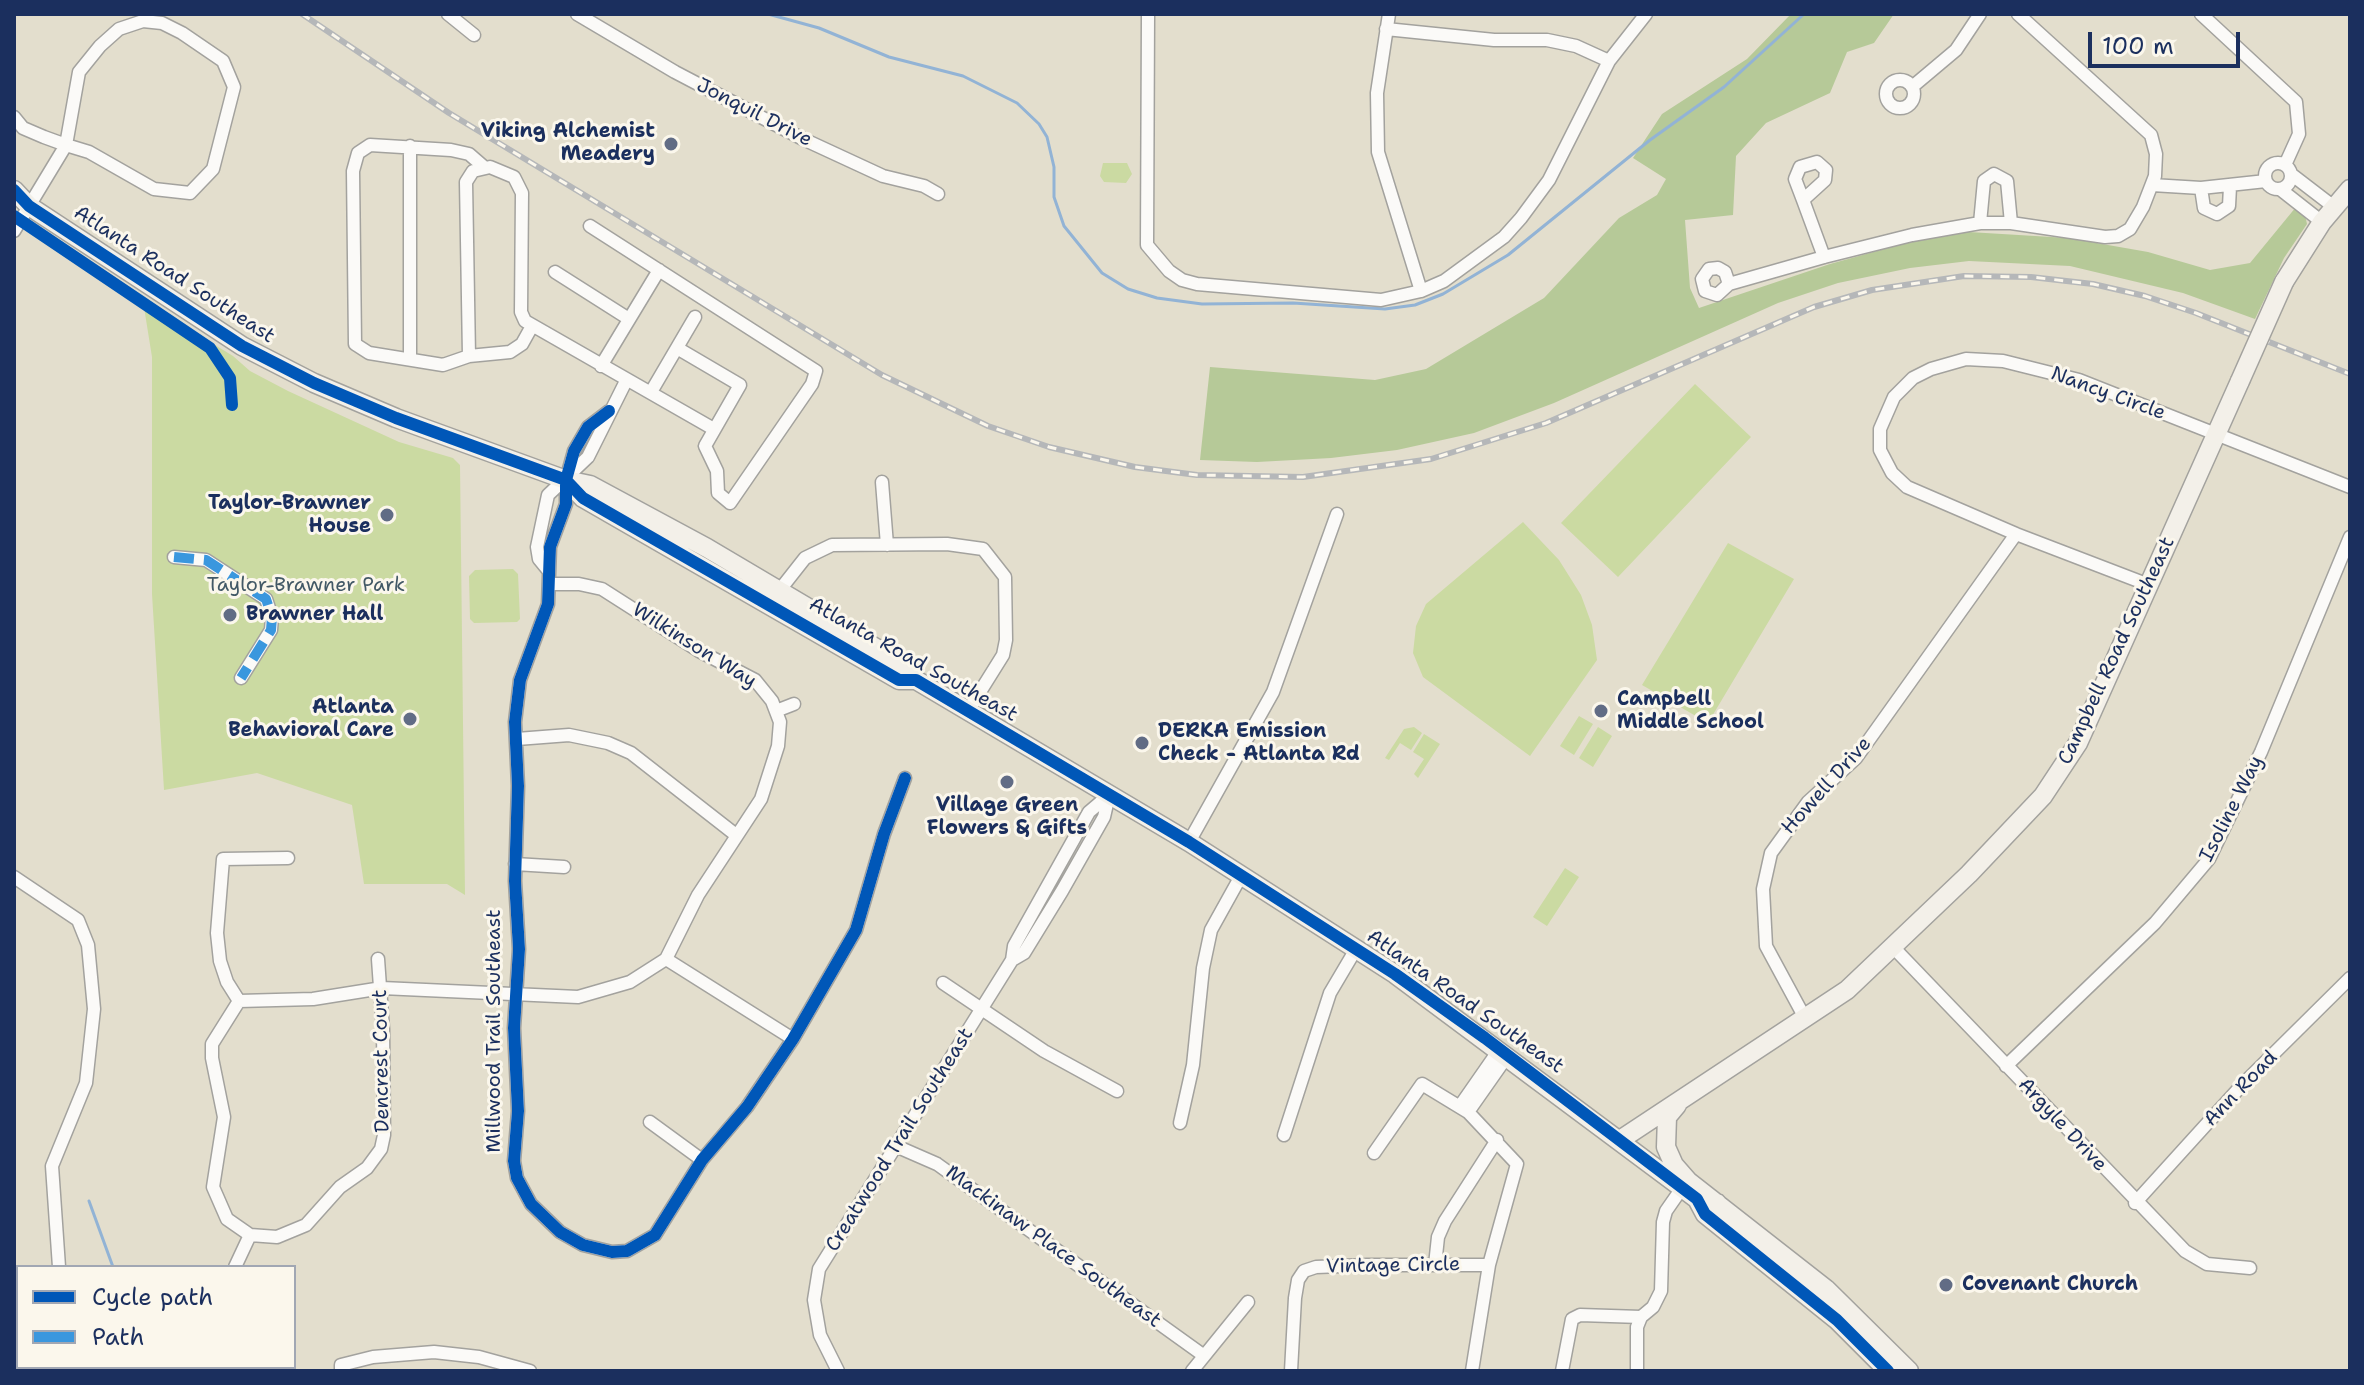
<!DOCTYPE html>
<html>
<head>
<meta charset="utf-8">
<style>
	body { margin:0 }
	#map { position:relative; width:2364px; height:1385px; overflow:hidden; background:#e3decd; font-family:"Shantell Sans",sans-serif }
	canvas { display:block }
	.frame { position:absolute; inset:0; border:16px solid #1b2f5e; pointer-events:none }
	.legend { position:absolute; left:16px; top:1265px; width:280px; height:104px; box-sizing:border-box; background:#fbf7ec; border:2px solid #a1a7b3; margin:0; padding:10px 14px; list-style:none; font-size:24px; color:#1b2f5e }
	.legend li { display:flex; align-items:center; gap:16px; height:40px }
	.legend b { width:40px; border:2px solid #a1a7b3 }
	.scale { position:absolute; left:2088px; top:32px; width:152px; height:36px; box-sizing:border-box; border:4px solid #1b2f5e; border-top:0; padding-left:10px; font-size:24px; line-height:28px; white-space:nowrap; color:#1b2f5e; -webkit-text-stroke:6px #fbf7ec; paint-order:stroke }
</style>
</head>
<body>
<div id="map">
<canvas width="2364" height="1385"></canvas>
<div class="frame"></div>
<ul class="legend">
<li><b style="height:10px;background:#0057b8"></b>Cycle path</li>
<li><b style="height:10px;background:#3a97de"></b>Path</li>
</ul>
<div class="scale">100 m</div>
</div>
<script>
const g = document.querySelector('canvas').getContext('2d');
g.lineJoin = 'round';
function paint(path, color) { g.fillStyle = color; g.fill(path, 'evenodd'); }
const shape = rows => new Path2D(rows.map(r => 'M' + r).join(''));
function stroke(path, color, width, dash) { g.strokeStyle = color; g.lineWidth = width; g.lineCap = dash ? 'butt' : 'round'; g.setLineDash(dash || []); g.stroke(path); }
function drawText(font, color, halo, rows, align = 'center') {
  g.font = font + ' "Shantell Sans",sans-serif'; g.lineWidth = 6; g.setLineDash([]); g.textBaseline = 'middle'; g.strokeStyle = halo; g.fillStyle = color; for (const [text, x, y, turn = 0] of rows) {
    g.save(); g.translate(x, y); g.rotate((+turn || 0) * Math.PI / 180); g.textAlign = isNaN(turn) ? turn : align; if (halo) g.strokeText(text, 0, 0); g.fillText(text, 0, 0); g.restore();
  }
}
const green = shape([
	[1103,163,1127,163,1132,174,1126,183,1104,182,1100,176],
	[143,301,233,356,250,371,288,391,399,442,453,458,460,465,465,895,447,884,364,884,352,805,257,773,164,790,152,594,152,357],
	[1695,384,1751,437,1618,577,1561,523],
	[1523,522,1559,560,1581,595,1592,625,1597,660,1530,756,1423,677,1413,653,1416,626,1426,604],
	[1728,543,1794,579,1708,723,1642,685],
	[513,569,518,574,520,619,517,622,474,623,470,619,469,576,475,570],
	[1579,716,1593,724,1574,755,1560,746],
	[1414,727,1422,733,1411,750,1400,743,1389,760,1385,758,1404,729],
	[1598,727,1612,736,1593,767,1579,758],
	[1424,734,1440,744,1418,778,1414,774,1424,759,1413,752],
	[1565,868,1579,877,1547,926,1533,917]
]);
const forest = shape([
	[1791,14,1894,14,1874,43,1847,52,1830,93,1766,123,1736,156,1733,215,1685,220,1690,288,1699,308,1830,264,1906,243,1969,232,2068,238,2148,252,2210,270,2250,263,2296,207,2305,215,2307,224,2284,258,2255,319,2183,293,2070,266,1969,261,1910,268,1838,283,1778,303,1554,403,1474,433,1397,450,1331,458,1257,462,1200,460,1210,367,1375,380,1426,369,1544,298,1619,218,1657,195,1666,179,1633,158,1662,114,1747,59]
]);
const stream = shape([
	[768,14,819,28,889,57,963,76,1017,103,1039,124,1047,137,1054,167,1054,197,1064,226,1102,273,1128,289,1157,298,1202,304,1293,303,1385,309,1415,305,1443,294,1508,255,1650,140,1724,87,1804,14],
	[89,1201,113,1267],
	[110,1367,111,1371]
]);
const street = shape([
	[448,14,474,35],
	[577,14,675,72,803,139,883,176,924,186,938,194],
	[1148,14,1147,245,1169,271,1182,280,1197,284,1381,300,1421,291,1444,281,1504,237,1521,218,1549,180,1609,61,1646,14],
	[1389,14,1377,93,1378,152,1421,291],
	[2201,14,2296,102,2299,134,2285,165],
	[1386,29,1494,40,1547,40,1576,46,1609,61],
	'1886 94a14 14 0 1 1 28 0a14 14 0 1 1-28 0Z',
	[1912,87,1956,50,1980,14],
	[14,117,23,128,44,137,66,145,89,152,154,189,190,193,213,169,234,87,223,61,182,33,162,23,143,21,119,29,100,46,79,72,66,145,14,231],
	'2265 176a13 13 0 1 1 26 0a13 13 0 1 1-26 0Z',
	[484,167,469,154,451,150,370,145,358,153,353,171,355,344,369,353,443,365,469,356,510,352,522,344,532,326],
	[2291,174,2334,207],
	[2152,185,2201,188,2266,181],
	[2201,188,2204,208,2217,214,2229,206,2230,187],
	[2280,189,2322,222],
	[1803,200,1825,180,1826,170,1817,162,1800,167,1795,179,1803,200,1824,257],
	[1980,223,1984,181,1994,174,2007,181,2011,223],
	[590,226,816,371,812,384,730,503,718,493,717,471,705,446,740,385,677,348],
	[555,272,629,319],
	[1729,284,1725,272,1718,268,1709,269,1702,279,1705,291,1717,295,1729,284,1824,257,1912,235,1980,223,2011,223,2105,237,2118,236,2130,229,2143,207,2155,176,2156,154,2151,135,2018,14],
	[469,356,466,182,473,171,490,167,514,177,522,193,521,312,525,321,712,428],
	[410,358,410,146],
	[601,366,659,270],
	[651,392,695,317],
	[609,411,588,427,574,451,566,480,566,504,550,547,548,604,520,680,515,722,518,786,515,881,519,949,514,1028,518,1111,514,1161,517,1178,531,1204,560,1232,583,1245,612,1252,627,1251,655,1235,702,1160,747,1107,793,1039,856,930,884,834,905,778],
	[882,482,887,545],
	[174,557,206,560,266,599,272,617,271,630,241,678],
	[548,570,539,559,537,547,548,495,588,457,626,381],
	[2149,585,2016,534,1907,487,1892,473,1880,450,1880,429,1894,397,1913,378,1931,369,1966,359,2003,361,2079,380,2350,487],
	[779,591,805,558,832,545,947,544,983,549,1005,577,1006,640,1003,655,968,711],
	[776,711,794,704],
	[517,739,569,735,608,743,631,753,736,835],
	[1189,842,1273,692,1337,514],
	[288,858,223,859,217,933,220,961,227,982,239,1001,212,1044,212,1058,224,1117,213,1187,227,1219,250,1235,277,1237,306,1225,340,1187,367,1168,381,1149,384,1135,383,1029,378,959],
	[515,864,564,867],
	[14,877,78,920,88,945,94,1009,86,1083,52,1166,59,1267],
	[1893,947,2185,1251,2207,1264,2250,1268],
	[666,959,793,1039],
	[1012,960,1024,953,1062,891,1104,817,1109,795],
	[943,983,1044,1051,1117,1091],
	[239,1001,313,999,382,988,578,997,630,982,666,959,698,895,761,799,778,746,780,722,772,701,755,680,699,651,602,589,579,584,550,584],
	[1806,1020,1766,946,1763,889,1771,853,1808,802,1856,758,2016,534],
	[2006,1066,2155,923,2209,859,2261,752,2350,537],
	[1460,1106,1499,1050],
	[1468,1112,1508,1055],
	[650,1122,702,1160],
	[1180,1123,1193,1065,1203,968,1211,930,1241,876],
	[1284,1135,1330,993,1356,949],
	[898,1147,937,1164,1203,1355],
	[1374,1153,1422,1084,1468,1112,1517,1164,1489,1265,1472,1371],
	[2135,1203,2242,1085,2350,978],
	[1435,1265,1438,1237,1445,1221,1497,1140],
	[235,1267,250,1235],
	[1641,1317,1653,1307,1661,1291,1663,1222,1666,1211,1682,1188],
	[86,1367,87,1371],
	[341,1371,341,1365,373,1357,434,1352,479,1357,530,1371],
	[838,1371,820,1335,814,1300,819,1269,1012,960,1014,946,1089,812,1109,795],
	[1192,1371,1248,1302],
	[1291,1371,1295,1298,1298,1280,1304,1271,1316,1267,1367,1265,1489,1265],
	[1562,1371,1572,1319,1580,1315,1641,1317,1637,1327,1637,1371]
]);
const secondary = shape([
	[14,190,29,206,242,346,314,383,396,418,566,480,590,485,707,548,908,667,916,680,1189,842,1395,974,1697,1199,1717,1203],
	[2284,282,2322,222,2350,189],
	[566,480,583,498,899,680,916,680],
	[1677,1105,1667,1117,1666,1147,1674,1165,1688,1181,1826,1289,1909,1371],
	[1620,1140,1847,990,1969,874,2043,796,2078,743,2240,381],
	[1697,1199,1705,1214,1837,1320,1888,1371]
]);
const rail = shape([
	[302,14,449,113,882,375,988,426,1049,447,1135,467,1197,475,1303,477,1431,459,1546,423,1814,307,1872,290,1964,276,2031,277,2093,284,2145,296,2196,313,2350,374]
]);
const secondaryBridge = shape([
	[2240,381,2284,282]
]);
const quiet = shape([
	[174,557,206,560,266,599,272,617,271,630,241,678]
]);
const cycleway = shape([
	[14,190,29,206,242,346,314,383,396,418,566,480,583,498,899,680,916,680,1189,842,1395,974,1485,1038,1697,1199,1705,1214,1837,1320,1888,1371],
	[14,216,210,348,230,378,232,405],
	[609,411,588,427,574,451,566,480,566,504,550,547,548,604,520,680,515,722,518,786,515,881,519,949,514,1028,518,1111,514,1161,517,1178,531,1204,560,1232,583,1245,612,1252,627,1251,655,1235,702,1160,747,1107,793,1039,856,930,884,834,905,778]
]);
const markers = [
	[671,144,8,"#616c85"],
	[387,515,8,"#616c85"],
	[230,615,8,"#616c85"],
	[1601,711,8,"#616c85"],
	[410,719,8,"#616c85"],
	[1142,743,8,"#616c85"],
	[1007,782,8,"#616c85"],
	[1946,1285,8,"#616c85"]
];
const streetNames = [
	["Jonquil Drive",754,113,27],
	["Atlanta Road Southeast",174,275,33],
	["Nancy Circle",2108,394,20],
	["Wilkinson Way",694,646,32],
	["Campbell Road Southeast",2117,651,-65],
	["Atlanta Road Southeast",913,660,29],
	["Howell Drive",1827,786,-48],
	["Isoline Way",2232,809,-63],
	["Atlanta Road Southeast",1465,1002,35],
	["Millwood Trail Southeast",495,1031,-90],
	["Dencrest Court",382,1061,-91],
	["Ann Road",2241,1089,-46],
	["Argyle Drive",2062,1125,47],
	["Creatwood Trail Southeast",900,1140,-58],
	["Mackinaw Place Southeast",1053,1247,36],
	["Vintage Circle",1393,1266,-1]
];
const poiNames = [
	["Viking Alchemist",655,132,"right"],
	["Meadery",655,155,"right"],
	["Taylor-Brawner",371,504,"right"],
	["House",371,527,"right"],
	["Brawner Hall",246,615],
	["Campbell",1617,700],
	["Middle School",1617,723],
	["Atlanta",394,708,"right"],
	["Behavioral Care",394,731,"right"],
	["DERKA Emission",1158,732],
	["Check - Atlanta Rd",1158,755],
	["Village Green",1007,806,"center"],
	["Flowers & Gifts",1007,829,"center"],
	["Covenant Church",1962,1285]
];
const parkNames = [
	["Taylor-Brawner Park",306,586]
];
paint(green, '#cbdaa2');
paint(forest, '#b6c998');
stroke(stream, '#92b3d5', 3);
stroke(street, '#a3a29e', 15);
stroke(secondary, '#a3a29e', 21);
stroke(street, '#fbfaf8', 12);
stroke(secondary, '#f3f0e9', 18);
stroke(rail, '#b5b7b9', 6);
stroke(rail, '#fbf7ec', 3, [9]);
stroke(secondaryBridge, '#a3a29e', 21, []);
stroke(secondaryBridge, '#f3f0e9', 18);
stroke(quiet, '#3a97de', 10, [20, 10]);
stroke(cycleway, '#0057b8', 12);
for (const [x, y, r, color] of markers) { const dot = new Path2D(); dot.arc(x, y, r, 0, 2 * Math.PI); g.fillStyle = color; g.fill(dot); stroke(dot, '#fbf7ec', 3); }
drawText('20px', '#1b2f5e', '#fbf7ec', streetNames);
drawText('bold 20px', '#1b2f5e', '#fbf7ec', poiNames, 'left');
drawText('20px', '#425966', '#fbf7ec', parkNames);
</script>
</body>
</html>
